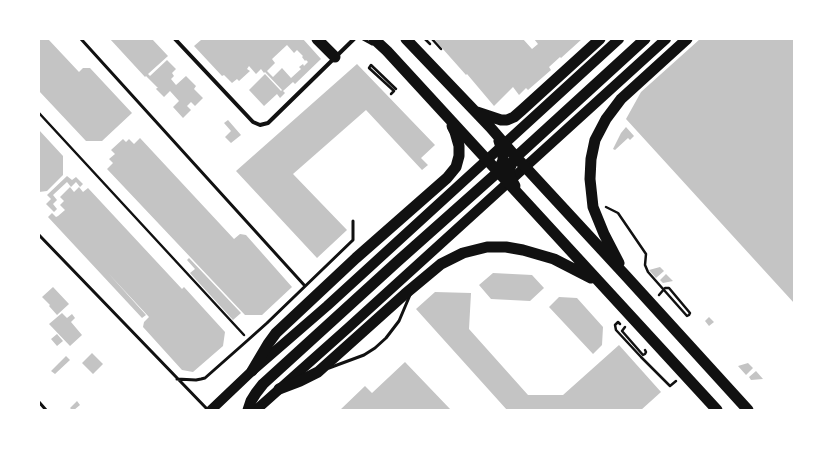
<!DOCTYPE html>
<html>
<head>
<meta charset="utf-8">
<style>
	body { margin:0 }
	#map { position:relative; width:833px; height:449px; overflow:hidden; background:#fff; font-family:"PT Serif",serif }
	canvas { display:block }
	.frame { position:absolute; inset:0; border:40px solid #fff; pointer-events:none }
</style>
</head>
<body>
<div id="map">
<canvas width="833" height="449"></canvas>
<div class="frame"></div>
</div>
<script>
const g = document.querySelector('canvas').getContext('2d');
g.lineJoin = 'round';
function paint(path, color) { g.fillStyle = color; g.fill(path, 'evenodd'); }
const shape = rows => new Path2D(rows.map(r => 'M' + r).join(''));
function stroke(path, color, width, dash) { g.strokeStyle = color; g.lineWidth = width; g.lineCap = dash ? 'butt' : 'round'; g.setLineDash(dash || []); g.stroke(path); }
const building = shape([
	[39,39,48,39,79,72,83,68,90,68,132,113,102,141,86,141,39,91],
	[110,39,152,39,168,56,148,74,150,76,167,60,176,69,172,73,174,76,171,79,176,85,186,76,196,86,194,89,203,98,195,106,191,102,187,106,191,110,183,118,173,107,179,101,170,91,164,97,156,89,158,87,157,87,146,76,145,77],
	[200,39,303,39,321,59,295,84,293,82,283,91,285,93,280,98,277,94,264,106,249,90,265,74,281,91,282,90,265,72,264,73,261,69,256,74,249,66,247,69,250,71,239,81,237,79,232,83,224,75,222,76,194,46,201,40],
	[287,45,294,53,297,50,303,56,302,57,305,61,306,60,308,62,304,66,303,64,299,67,301,69,291,78,282,68,273,77,267,71,275,63,272,59],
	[434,39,523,39,532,49,538,44,534,39,582,39,561,58,560,57,549,67,551,70,528,90,526,88,519,95,513,87,494,106,467,74,466,75],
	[700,39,794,39,794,303,626,119,641,92],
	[357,64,435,145,421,158,428,165,422,170,366,110,293,174,347,230,317,258,236,171],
	[228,120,241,135,231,143,225,137,231,131,224,123],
	[626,127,634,136,630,140,628,138,615,150,613,149,621,133],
	[39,130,63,156,63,175,47,191,39,192],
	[140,138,234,239,240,234,246,235,292,287,262,315,245,315,107,169,113,163,109,159,115,154,111,150,123,139,126,142,129,139,134,144],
	[67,176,72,180,76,177,83,184,80,187,76,182,71,187,67,182,53,195,57,200,53,204,57,209,54,212,46,204,51,199,47,195],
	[70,187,74,192,79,187,83,192,88,188,182,289,184,287,225,332,223,346,193,372,182,370,143,327,144,322,149,317,108,273,146,315,142,318,48,217,52,213,56,217,58,216,65,210,60,205,64,201,60,197],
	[189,258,241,313,233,320,190,273,195,269,187,260],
	[660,267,664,271,656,278,649,270],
	[493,273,532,275,544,288,530,301,491,299,479,285],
	[666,274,673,281,663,283,660,280],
	[53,287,69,304,57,315,49,306,50,305,42,297],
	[435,292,471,293,469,329,528,395,563,395,619,345,661,392,641,410,507,410,416,309],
	[559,297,577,298,603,327,602,345,593,354,549,307],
	[62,313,67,318,72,314,75,318,71,322,82,335,70,346,49,324],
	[709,317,714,322,709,326,705,321],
	[57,334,63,341,57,346,51,339],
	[92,353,103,364,93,374,82,363],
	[66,356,70,360,55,374,51,371],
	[405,362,451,410,340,410,365,386,372,393],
	[748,363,753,368,746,375,738,366],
	[756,371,763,379,751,380,749,377],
	[77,401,80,405,74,410,72,410,70,408]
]);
const path = shape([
	[425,39,430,44],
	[432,39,441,49],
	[391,94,394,91,369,68,371,65,396,89],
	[39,113,244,335],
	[606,207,618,213,646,254,645,265,648,272,687,316,689,315],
	[659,295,665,288,669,288,690,313,689,315],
	[620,324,618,322,615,325,616,330,641,357,670,386,676,381],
	[625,327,622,331,643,355,645,354,646,352,645,350]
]);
const service = shape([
	[81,39,305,286],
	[363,39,372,44],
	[39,235,208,410],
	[329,368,364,355,375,348,386,338,399,321,410,295],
	[177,379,196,380,201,379,205,378,248,340,267,323,353,240,353,221],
	[39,402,46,410]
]);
const minor = shape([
	[175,39,253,122,260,125,268,123,354,39]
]);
const primary = shape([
	[211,410,252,371,327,306,619,39],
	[256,410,348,328,666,39]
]);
const trunk = shape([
	[317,39,335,57],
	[374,39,387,51,717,410],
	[406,39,490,127,516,157,626,276,748,410],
	[477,112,501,120,507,120,514,117,522,110,600,39],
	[515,186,510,177,509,170,512,163,516,157,645,39],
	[619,263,604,234,593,207,590,179,591,159,595,140,606,119,621,99,687,39],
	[252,371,268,344,276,333,356,258,447,178,456,167,459,156,459,146,455,132,452,126],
	[279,389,300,381,318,372,405,294,441,264,463,253,487,247,506,247,523,250,554,259,591,278],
	[248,410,251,401,256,393,263,384,398,261,498,172,503,160,503,153,499,141]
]);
paint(building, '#c4c4c4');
stroke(path, '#111', 2.5);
stroke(service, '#111', 3);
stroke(minor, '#111', 4);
stroke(primary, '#111', 10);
stroke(trunk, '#111', 11);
</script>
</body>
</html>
